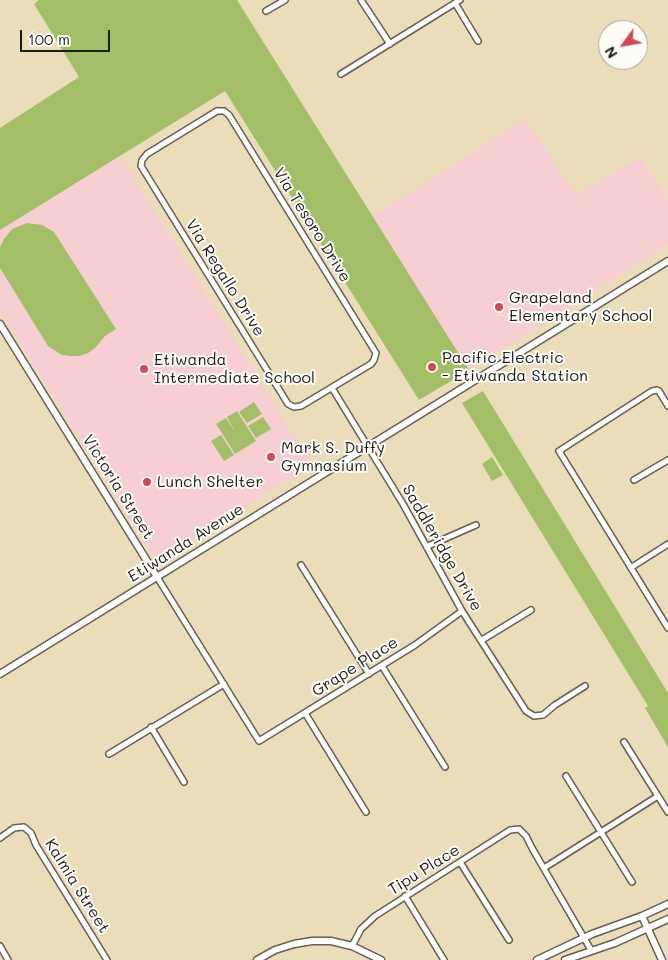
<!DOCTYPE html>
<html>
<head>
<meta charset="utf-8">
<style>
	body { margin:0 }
	#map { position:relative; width:668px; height:960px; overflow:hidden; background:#ecddba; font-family:Mali,sans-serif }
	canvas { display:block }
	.north { position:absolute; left:598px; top:20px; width:50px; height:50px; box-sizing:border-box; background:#fdfcf7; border:1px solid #a3a29f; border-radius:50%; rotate:238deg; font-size:14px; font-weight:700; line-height:20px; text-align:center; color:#1c1c1c }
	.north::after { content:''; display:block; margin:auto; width:18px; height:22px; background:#d1495b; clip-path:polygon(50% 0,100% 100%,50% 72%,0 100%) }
	.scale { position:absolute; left:20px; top:30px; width:90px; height:22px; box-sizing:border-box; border:2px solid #1c1c1c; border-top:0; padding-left:6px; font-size:15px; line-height:18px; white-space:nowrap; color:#1c1c1c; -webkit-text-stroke:4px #fdfcf7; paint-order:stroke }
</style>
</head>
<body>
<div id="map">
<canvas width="668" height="960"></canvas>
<div class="north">N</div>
<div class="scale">100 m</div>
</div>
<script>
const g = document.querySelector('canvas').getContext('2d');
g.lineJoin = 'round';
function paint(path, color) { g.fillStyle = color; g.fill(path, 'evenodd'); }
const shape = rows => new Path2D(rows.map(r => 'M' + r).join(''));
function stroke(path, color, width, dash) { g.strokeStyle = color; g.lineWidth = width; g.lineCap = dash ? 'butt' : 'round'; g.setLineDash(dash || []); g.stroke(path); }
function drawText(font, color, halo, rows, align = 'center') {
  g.font = font + ' Mali,sans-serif'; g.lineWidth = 4; g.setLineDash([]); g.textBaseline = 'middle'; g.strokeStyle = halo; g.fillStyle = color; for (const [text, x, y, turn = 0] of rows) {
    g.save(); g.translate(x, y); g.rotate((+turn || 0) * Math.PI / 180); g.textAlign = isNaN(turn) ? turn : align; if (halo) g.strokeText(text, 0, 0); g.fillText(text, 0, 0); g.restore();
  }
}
const built = shape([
	[526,119,576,196,640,157,668,201,668,244,469,370,372,217],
	[120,155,312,464,160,561,155,558,0,312,0,230]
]);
const green = shape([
	[39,0,237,0,469,370,419,400,225,91,0,230,0,128,79,77,34,4],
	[27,223,42,225,54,232,116,329,105,336,95,348,88,353,79,356,70,356,62,355,48,346,0,268,0,247,4,239,12,229],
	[483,391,668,693,668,747,645,708,648,706,462,403],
	[254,402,262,414,247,423,239,412],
	[237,411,256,441,235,454,216,424,226,418,236,433,227,417],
	[263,417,271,429,256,438,248,426],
	[221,435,234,455,224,461,211,441],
	[492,457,503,475,492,481,482,464]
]);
const minor = shape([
	[361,0,390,44],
	[455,3,478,41],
	[266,11,285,0],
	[341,74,460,0],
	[217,111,224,111,229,115,376,353,374,360,371,364,301,406,294,407,288,404,141,166,142,160,147,154,217,111],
	[332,388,403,504,462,611,526,711,534,716,543,715,555,705,585,686],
	[668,406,659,391,657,390,652,391,559,451,668,628],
	[634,480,668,460],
	[428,546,476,525],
	[301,565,369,674],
	[632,567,668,544],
	[157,577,259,741,415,645,462,611],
	[482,640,531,610],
	[382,666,445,767],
	[305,713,366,812],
	[151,727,184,782],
	[624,742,668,812],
	[109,754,224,684],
	[566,776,632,882],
	[0,838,14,828,24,827,31,833,36,845,107,960],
	[460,862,509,940],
	[544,868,658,796],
	[405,896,444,960],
	[0,946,8,960],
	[352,946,361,929,375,916,510,830,519,829,526,836,532,848,591,950]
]);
const tertiary = shape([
	[0,324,157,577],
	[0,674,668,261],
	[642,916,662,960],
	[257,960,275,950,294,944,312,941,331,941,352,946,381,960],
	[537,960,592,934,642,916,668,904],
	[565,960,615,943,668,919]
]);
const markers = [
	[499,307,5,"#d1495b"],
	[432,367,5,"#d1495b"],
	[144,369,5,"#d1495b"],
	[271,457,5,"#d1495b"],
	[147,482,5,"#d1495b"]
];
const streetNames = [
	["Via Tesoro Drive",312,225,58],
	["Via Regallo Drive",225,278,58],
	["Victoria Street",118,487,58],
	["Etiwanda Avenue",186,543,-32],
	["Saddleridge Drive",442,548,60],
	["Grape Place",355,667,-32],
	["Tipu Place",424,870,-32],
	["Kalmia Street",77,886,58]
];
const poiNames = [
	["Grapeland",509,298],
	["Elementary School",509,316],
	["Pacific Electric",442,358],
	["- Etiwanda Station",442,376],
	["Etiwanda",154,360],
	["Intermediate School",154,378],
	["Mark S. Duffy",281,448],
	["Gymnasium",281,466],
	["Lunch Shelter",157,482]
];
paint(built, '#f7cfd3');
paint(green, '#a2bf67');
stroke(minor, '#656053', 8);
stroke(tertiary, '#656053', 9);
stroke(minor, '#fff', 5);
stroke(tertiary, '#fff', 6);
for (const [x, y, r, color] of markers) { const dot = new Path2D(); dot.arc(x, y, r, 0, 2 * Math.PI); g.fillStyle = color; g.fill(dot); stroke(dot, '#fdfcf7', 2); }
drawText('16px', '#1c1c1c', '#fdfcf7', streetNames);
drawText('16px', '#1c1c1c', '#fdfcf7', poiNames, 'left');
</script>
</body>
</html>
